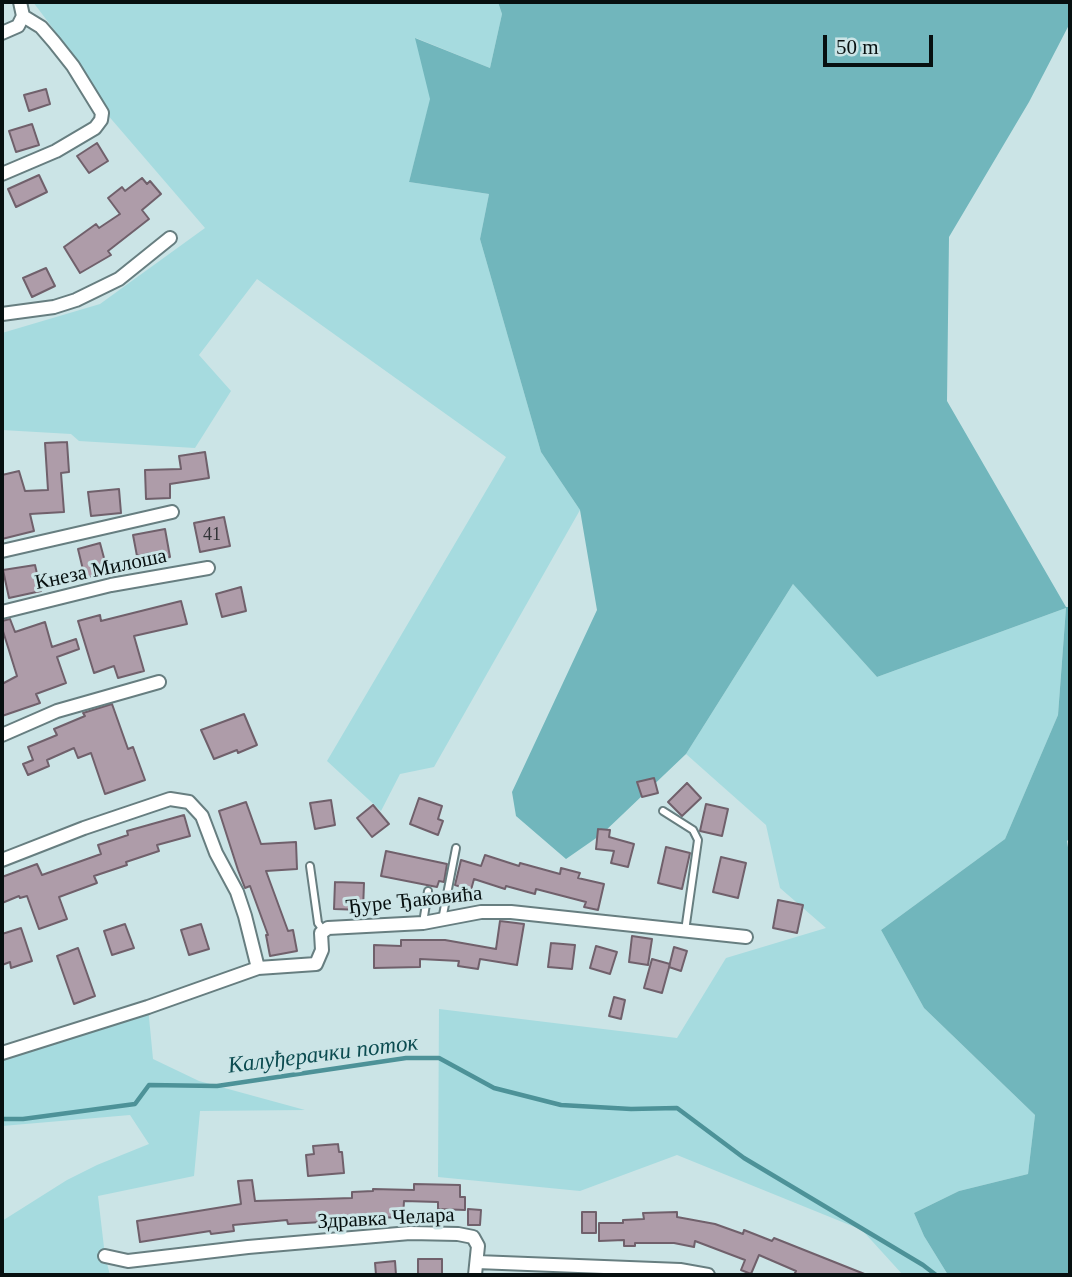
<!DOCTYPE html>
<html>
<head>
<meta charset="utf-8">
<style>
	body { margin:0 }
	#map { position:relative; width:1072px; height:1277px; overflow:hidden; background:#cbe4e6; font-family:Georgia,serif }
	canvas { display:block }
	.frame { position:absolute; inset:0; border:4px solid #071010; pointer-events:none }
	.scale { position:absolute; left:823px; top:35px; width:110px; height:32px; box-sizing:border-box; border:4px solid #071010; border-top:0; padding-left:9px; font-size:21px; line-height:24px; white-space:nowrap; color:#071010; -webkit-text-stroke:5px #cbe4e6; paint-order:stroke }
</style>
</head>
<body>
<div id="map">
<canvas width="1072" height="1277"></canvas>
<div class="frame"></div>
<div class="scale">50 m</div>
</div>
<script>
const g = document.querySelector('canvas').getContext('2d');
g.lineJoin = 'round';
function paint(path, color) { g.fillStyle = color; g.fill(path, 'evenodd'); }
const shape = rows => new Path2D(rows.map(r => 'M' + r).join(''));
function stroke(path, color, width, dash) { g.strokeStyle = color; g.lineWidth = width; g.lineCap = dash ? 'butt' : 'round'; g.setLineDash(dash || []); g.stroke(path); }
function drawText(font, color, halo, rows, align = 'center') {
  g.font = font + ' Georgia,serif'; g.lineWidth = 6; g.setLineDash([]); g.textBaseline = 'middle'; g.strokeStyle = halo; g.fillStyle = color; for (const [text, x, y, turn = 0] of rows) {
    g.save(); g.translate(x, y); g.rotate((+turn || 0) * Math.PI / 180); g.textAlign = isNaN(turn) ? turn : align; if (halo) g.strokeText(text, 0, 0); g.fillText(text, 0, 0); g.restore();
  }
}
const green = shape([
	[33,2,498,2,502,14,490,68,416,38,431,97,409,182,489,194,480,239,541,452,580,510,434,767,400,774,381,811,327,761,506,457,257,279,199,355,231,391,195,448,79,441,71,434,2,430,2,333,100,304,205,228,100,106,73,55],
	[793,584,877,677,1066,608,1058,715,1005,839,881,930,924,1008,1035,1115,1028,1174,959,1191,914,1213,924,1236,948,1275,903,1275,862,1230,677,1155,580,1191,438,1177,439,1009,677,1038,726,958,826,928,780,888,766,825,686,754],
	[148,1007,153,1059,199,1081,305,1110,200,1111,194,1176,98,1196,105,1256,110,1275,2,1275,2,1221,67,1180,97,1165,149,1144,130,1115,2,1126,2,1053]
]);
const forest = shape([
	[498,2,1070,2,1070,23,1029,102,949,237,947,401,1066,607,1070,607,1070,838,1067,841,1070,860,1070,1275,948,1275,924,1236,914,1213,959,1191,1028,1174,1035,1115,924,1008,881,930,1005,839,1058,715,1066,608,877,677,793,584,686,754,602,834,566,859,516,816,512,792,597,610,580,510,541,452,480,239,489,194,409,182,430,99,415,38,490,68,502,14]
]);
const stream = shape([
	[2,1119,23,1119,135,1104,149,1085,217,1086,406,1058,439,1058,494,1088,561,1105,631,1109,677,1108,744,1158,923,1265,936,1275]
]);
const building = shape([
	[46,89,50,104,29,111,24,95,46,89],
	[32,124,39,145,16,152,9,131,32,124],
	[97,143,108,161,89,173,77,156,97,143],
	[39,175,47,192,16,207,8,189,39,175],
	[142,178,147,184,150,181,161,194,142,210,149,219,108,251,111,255,80,273,64,247,96,224,99,228,120,214,108,198,122,187,125,191,142,178],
	[46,268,55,286,32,297,23,278,46,268],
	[67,442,69,472,61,473,64,512,30,514,34,531,2,539,2,475,19,471,25,491,48,490,45,443,67,442],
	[205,452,209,478,170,484,170,498,146,499,145,470,181,469,179,456,205,452],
	[119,489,121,513,91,516,88,492,119,489],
	[224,517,230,546,200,552,194,523,224,517],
	[165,529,170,557,153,561,151,553,137,556,133,535,165,529],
	[100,543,108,573,85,578,78,549,100,543],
	[35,565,41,591,9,598,3,570,35,565],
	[241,587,246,611,222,617,216,594,241,587],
	[181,601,187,624,134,636,144,671,118,678,114,666,94,673,78,621,100,615,101,621,181,601],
	[10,619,15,632,45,622,52,647,76,639,79,649,57,657,66,683,36,694,40,703,2,716,2,684,17,676,2,628,2,621,10,619],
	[112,704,128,749,133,747,145,780,105,794,91,753,78,758,74,748,47,760,49,766,28,775,23,764,33,760,28,747,57,735,54,729,85,716,83,713,112,704],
	[244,714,257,745,238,753,237,750,214,759,201,730,244,714],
	[654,778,658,793,642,797,637,782,654,778],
	[687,783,701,798,682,816,668,802,687,783],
	[419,798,442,806,438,819,443,821,438,835,410,824,419,798],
	[331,800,335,825,315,829,310,803,331,800],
	[246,802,261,844,296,842,297,869,266,871,288,931,293,930,297,951,270,956,266,935,268,935,250,886,245,888,238,870,219,811,246,802],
	[706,804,728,809,722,836,700,831,706,804],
	[373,805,389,824,372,837,357,818,373,805],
	[184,815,190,836,157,845,159,851,126,862,127,865,94,876,97,883,59,897,67,919,39,929,27,896,20,898,19,896,2,903,2,877,37,864,42,875,101,854,98,845,128,835,127,831,184,815],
	[598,829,610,830,609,837,634,844,628,867,611,863,614,851,596,849,598,829],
	[666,847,690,853,682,889,658,883,666,847],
	[386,851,447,864,444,882,439,881,437,887,381,876,386,851],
	[485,855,519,866,520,863,560,874,561,868,580,873,578,878,604,884,598,910,584,907,586,902,536,889,535,894,506,886,505,889,474,879,471,890,455,885,461,860,481,866,485,855],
	[721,857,746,863,738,898,713,892,721,857],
	[335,882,364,883,363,910,334,909,335,882],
	[778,900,803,905,797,933,773,928,778,900],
	[500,921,524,924,517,965,480,959,478,969,458,966,459,961,420,959,420,967,374,968,374,945,401,946,401,940,445,940,496,949,500,921],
	[125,924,134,948,112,955,104,931,125,924],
	[201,924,209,949,189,955,181,930,201,924],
	[21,928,32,961,11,968,10,962,2,965,2,934,21,928],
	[632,936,652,939,648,965,629,962,632,936],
	[551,943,575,945,572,969,548,967,551,943],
	[596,946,617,952,610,974,590,968,596,946],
	[674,947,687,951,681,971,669,967,674,947],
	[78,948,95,996,74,1004,57,956,78,948],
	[652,959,670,964,662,993,644,988,652,959],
	[614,997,625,1000,621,1019,609,1016,614,997],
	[338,1144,339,1152,342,1152,344,1173,308,1176,306,1155,314,1154,313,1146,338,1144],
	[252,1180,255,1201,352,1198,352,1192,373,1191,373,1189,414,1190,414,1184,460,1185,460,1197,465,1197,465,1210,438,1209,438,1202,404,1201,403,1218,375,1217,322,1223,322,1222,288,1224,287,1220,233,1225,234,1231,211,1234,210,1231,140,1242,137,1221,241,1204,238,1181,252,1180],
	[468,1209,481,1210,480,1225,468,1225,468,1209],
	[582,1212,596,1212,596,1233,582,1233,582,1212],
	[677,1212,677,1217,715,1224,743,1234,744,1230,772,1241,774,1238,867,1275,794,1275,796,1271,759,1255,751,1274,741,1270,745,1260,695,1241,694,1247,674,1243,635,1243,635,1246,624,1246,624,1240,599,1241,599,1223,623,1223,623,1220,644,1219,643,1213,677,1212],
	[418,1259,442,1259,442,1275,418,1275,418,1259],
	[395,1261,396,1275,376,1275,375,1263,395,1261]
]);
const lane = shape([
	[663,811,693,830,698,840,685,931],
	[310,866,318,923,323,930],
	[442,920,456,848],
	[423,923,428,891]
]);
const street = shape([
	[20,2,23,16],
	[2,33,18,26,23,16],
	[2,174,56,151,95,128,101,120,102,113,73,66,54,42,41,27,23,16],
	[2,314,54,307,76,300,119,279,170,238],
	[2,551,172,512],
	[2,612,111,585,208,568],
	[2,735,57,711,159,682],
	[2,860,84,828,170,799,189,802,202,816,216,853,237,892,245,916,258,968],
	[2,1053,148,1007,258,968,316,964,322,950,321,933,328,928,423,923,481,912,511,912,746,937],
	[105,1256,128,1261,248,1247,410,1233,458,1234,473,1237,478,1246,475,1275],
	[477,1262,680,1270,708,1275]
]);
const numberNames = [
	["41",212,535]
];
const streetNames = [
	["Кнеза Милоша",101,570,-12],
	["Ђуре Ђаковића",414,901,-6],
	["Здравка Челара",386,1219,-3]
];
const waterNames = [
	["Калуђерачки поток",323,1055,-7]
];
paint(green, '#a6dbdf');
paint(forest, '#71b6bc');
stroke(stream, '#4d9298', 4.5);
paint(building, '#ae9ca9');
stroke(building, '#70606b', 2);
stroke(lane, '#677e80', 10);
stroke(street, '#677e80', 16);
stroke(lane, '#fff', 6);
stroke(street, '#fff', 12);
drawText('18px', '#313336', null, numberNames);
drawText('21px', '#071010', '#cbe4e6', streetNames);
drawText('italic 23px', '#0b4b50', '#cbe4e6', waterNames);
</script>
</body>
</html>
